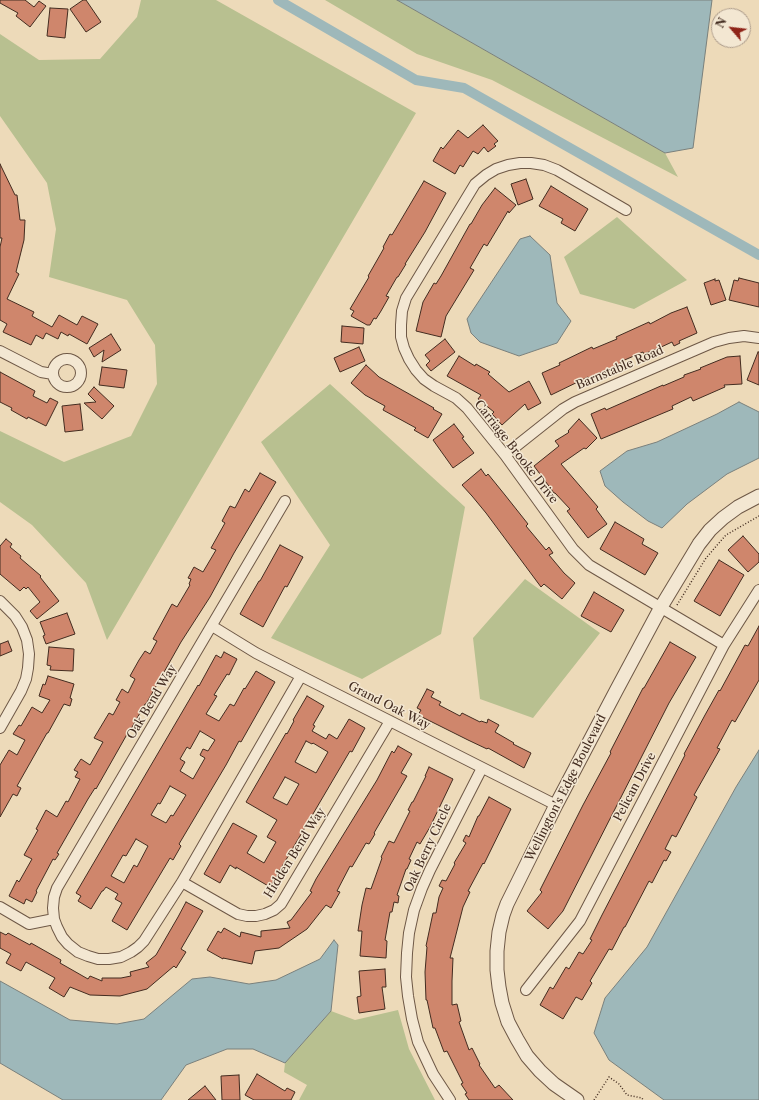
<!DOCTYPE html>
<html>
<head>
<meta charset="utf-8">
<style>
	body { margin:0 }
	#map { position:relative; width:759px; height:1100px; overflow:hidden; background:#eddab9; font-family:"Libre Caslon Text",serif }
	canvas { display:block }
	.north { position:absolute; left:711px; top:8px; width:40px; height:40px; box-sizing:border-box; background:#f3e7d2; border:1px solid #ad9c8b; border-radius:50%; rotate:298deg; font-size:11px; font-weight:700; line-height:16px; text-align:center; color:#432c20 }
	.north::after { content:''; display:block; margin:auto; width:14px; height:18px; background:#8f2418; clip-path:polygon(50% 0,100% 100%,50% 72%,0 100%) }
</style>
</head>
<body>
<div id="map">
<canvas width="759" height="1100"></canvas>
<div class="north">N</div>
</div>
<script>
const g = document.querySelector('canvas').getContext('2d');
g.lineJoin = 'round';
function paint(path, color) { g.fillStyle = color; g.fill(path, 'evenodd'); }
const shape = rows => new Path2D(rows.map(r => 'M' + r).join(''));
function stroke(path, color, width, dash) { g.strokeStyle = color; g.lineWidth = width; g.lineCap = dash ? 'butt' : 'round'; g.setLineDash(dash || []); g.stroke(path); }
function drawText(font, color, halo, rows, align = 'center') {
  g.font = font + ' "Libre Caslon Text",serif'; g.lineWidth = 3; g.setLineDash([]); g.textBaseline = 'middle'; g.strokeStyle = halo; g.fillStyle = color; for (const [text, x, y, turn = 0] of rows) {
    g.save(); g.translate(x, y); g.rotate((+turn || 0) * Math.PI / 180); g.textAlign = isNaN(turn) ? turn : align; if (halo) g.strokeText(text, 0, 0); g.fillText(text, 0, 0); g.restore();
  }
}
const green = shape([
	[141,0,216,0,416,113,107,640,86,583,32,525,0,502,0,431,64,462,131,436,157,384,155,345,127,300,49,277,56,229,47,183,0,116,0,34,39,60,100,59,137,17],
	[325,0,397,0,665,153,678,177,492,80,417,54],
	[617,217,687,280,634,309,580,294,564,257],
	[330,384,465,507,441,634,362,679,271,638,330,545,261,442],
	[525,579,600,633,533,718,480,699,473,638],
	[398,1010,409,1049,435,1100,299,1100,307,1085,284,1072,285,1063,331,1011,355,1020]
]);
const water = shape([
	[397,0,712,0,693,148,665,153,397,0],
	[530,236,550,255,557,303,571,321,557,343,519,356,480,342,471,333,467,319,520,239,530,236],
	[739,402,759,412,759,458,727,474,687,504,662,528,648,521,623,502,605,486,600,471,627,451,657,442,717,414,739,402],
	[759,750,759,1100,664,1100,609,1060,594,1033,605,998,647,947,736,787,759,750],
	[334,940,338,945,331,1011,285,1063,253,1049,227,1049,186,1065,161,1100,63,1100,0,1063,0,981,70,1020,117,1024,144,1019,192,979,210,977,249,984,276,980,320,959,334,940]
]);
const canal = shape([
	[278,0,416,80,464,88,759,255]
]);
const building = shape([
	[0,0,25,0,34,7,39,1,46,6,30,27,16,16,18,13,0,3,0,0],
	[83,0,86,0,101,22,86,32,70,9,83,0],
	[50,8,68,9,65,38,47,36,50,8],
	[483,125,498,141,494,144,496,146,488,152,484,147,478,154,473,151,463,167,460,165,455,174,433,161,441,147,443,149,458,130,468,138,483,125],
	[0,164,15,195,17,195,20,220,25,220,24,240,16,272,19,274,7,299,34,312,32,316,52,327,59,315,77,325,82,316,98,324,87,344,69,334,68,336,61,332,58,339,46,333,43,339,36,335,31,345,3,332,7,324,0,320,0,247,2,238,0,238,0,164],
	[526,179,533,199,518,205,511,184,526,179],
	[424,181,446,193,425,232,405,264,406,264,398,277,397,277,386,296,389,297,381,311,376,319,374,318,370,325,367,325,351,316,354,311,350,309,369,277,368,276,384,248,383,247,390,234,392,235,424,181],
	[551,186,588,209,575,231,561,223,563,219,539,206,551,186],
	[495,188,516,205,509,213,508,211,487,246,484,244,481,249,470,268,474,270,446,316,441,337,416,331,423,302,434,283,436,284,441,276,470,224,471,224,482,205,495,188],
	[739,278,759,283,759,307,729,300,734,280,738,281,739,278],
	[715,279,715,281,719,280,726,300,711,305,704,283,715,279],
	[687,307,697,333,679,341,680,343,674,346,672,342,659,348,644,354,643,352,620,362,621,364,589,378,588,377,551,395,542,373,560,365,559,363,592,347,593,349,617,339,616,337,649,322,650,324,671,313,687,307],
	[342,326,364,328,363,344,341,342,342,326],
	[111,334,121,350,102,362,104,350,94,357,89,348,111,334],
	[445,339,455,352,431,371,426,365,430,361,425,355,445,339],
	[359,347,365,361,340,372,334,358,359,347],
	[758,352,759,352,759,385,747,380,758,352],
	[459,356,475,366,476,364,490,372,488,374,509,392,529,381,541,403,528,410,525,404,502,425,492,414,494,412,478,399,481,395,447,376,459,356],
	[740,356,742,384,724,385,725,387,693,401,691,397,672,406,673,409,601,439,591,414,605,408,606,410,663,385,663,386,684,377,684,375,701,369,700,368,727,357,740,356],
	[366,365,379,377,434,408,433,409,442,414,428,438,414,430,416,428,383,410,385,406,365,395,351,383,366,365],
	[102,367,127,370,124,388,99,385,102,367],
	[0,372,35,391,33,396,47,403,50,398,58,402,46,426,28,417,27,419,11,410,12,408,0,402,0,372],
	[94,387,114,406,102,419,84,403,96,402,88,394,94,387],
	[80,404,83,430,65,432,62,406,80,404],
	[579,419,597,438,586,449,584,448,561,464,598,507,596,509,607,524,588,538,567,511,570,509,555,493,554,493,534,466,559,446,555,441,568,433,569,432,568,431,579,419],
	[454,424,464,437,462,438,474,453,453,468,433,440,454,424],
	[481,469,486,476,488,474,505,495,528,524,526,526,546,550,549,547,553,553,549,555,564,573,575,583,562,599,544,584,541,587,486,513,472,496,462,485,481,469],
	[260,473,276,482,234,553,210,597,181,642,146,704,145,704,131,729,130,729,96,789,95,788,88,799,57,853,59,854,55,860,53,859,36,891,37,892,32,902,26,899,24,904,9,896,17,880,19,882,32,859,24,855,38,830,36,829,46,810,57,817,66,801,68,802,80,779,75,777,78,772,74,770,81,759,90,765,103,742,94,738,109,713,113,715,120,702,116,700,122,689,128,693,135,679,130,676,139,660,145,651,150,654,157,641,153,639,172,604,177,607,190,585,189,584,191,579,188,578,194,567,203,572,216,550,211,548,225,523,222,521,230,506,235,508,245,489,249,492,260,473],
	[615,522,644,539,642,544,658,553,645,575,600,549,615,522],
	[743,536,759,554,759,562,748,572,728,550,743,536],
	[6,539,12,544,10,547,21,556,20,558,41,576,40,577,59,601,37,619,30,611,40,602,28,587,26,589,24,587,20,591,0,574,0,546,6,539],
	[280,545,303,557,287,587,285,586,263,627,240,614,245,605,259,581,260,581,280,545],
	[719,560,744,575,720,616,694,601,719,560],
	[594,592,624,610,611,632,581,616,594,592],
	[67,613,75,634,46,644,43,636,45,635,40,622,67,613],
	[759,626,759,680,735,722,732,720,717,748,720,749,694,795,697,797,676,837,672,835,665,849,671,852,666,861,664,860,652,883,649,881,625,927,624,927,612,950,609,949,590,981,592,983,582,1000,576,997,563,1019,540,1005,550,987,553,989,566,967,569,969,579,952,583,954,592,940,590,939,602,915,685,755,684,754,705,715,719,690,720,691,745,645,748,646,759,626],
	[8,641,12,651,0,656,0,644,8,641],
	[670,642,696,657,669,703,563,911,548,929,527,911,542,892,540,890,583,805,611,753,610,752,643,688,644,688,670,642],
	[49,647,74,649,73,671,50,670,51,666,47,665,49,647],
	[224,652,237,659,229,675,227,674,214,695,217,696,206,714,219,721,230,704,234,706,244,688,245,689,256,671,275,682,241,742,239,741,226,765,179,844,181,846,173,860,170,858,127,930,112,921,122,903,115,899,118,894,106,887,103,891,102,891,91,909,78,901,81,896,76,893,198,685,199,686,216,655,221,658,224,652],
	[200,731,215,740,208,751,203,749,200,755,205,758,193,779,180,771,185,762,180,759,187,747,190,749,200,731],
	[170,786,186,795,173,816,171,815,166,823,151,815,158,803,160,804,170,786],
	[136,839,148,846,137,867,134,865,124,883,111,876,123,855,126,856,136,839],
	[48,676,74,684,70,698,72,699,70,706,64,704,48,733,47,733,17,786,21,788,17,796,13,794,0,817,0,765,9,750,17,755,25,740,13,734,19,725,21,726,32,707,42,713,50,700,39,696,43,684,45,685,48,676],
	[427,689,434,692,431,697,441,702,439,705,460,716,462,713,480,722,481,721,487,723,488,719,499,725,495,732,514,743,513,744,531,753,524,768,488,748,487,749,468,740,418,715,421,710,417,708,427,689],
	[307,696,324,706,313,725,315,726,312,731,326,739,329,734,337,739,349,719,365,728,352,752,350,751,270,887,236,867,236,869,230,865,220,883,204,874,233,823,257,836,247,853,264,863,276,842,267,837,277,820,246,802,286,733,287,734,294,721,293,720,307,696],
	[306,741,312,744,313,743,328,752,316,773,295,762,306,741],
	[285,777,299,784,287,805,273,798,285,777],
	[398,746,412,754,401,773,407,776,374,833,375,834,369,844,366,843,352,867,350,866,337,891,340,892,331,908,326,905,307,929,279,948,255,951,252,964,223,958,223,959,207,950,218,931,221,933,224,928,240,937,241,932,261,937,261,931,290,928,287,922,291,920,312,892,310,891,316,879,377,780,392,751,394,753,398,746],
	[429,767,453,779,430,827,420,844,417,842,409,859,411,860,407,869,406,869,397,895,399,896,398,903,394,902,392,912,390,912,385,940,387,941,386,958,360,956,362,931,358,931,362,905,366,888,371,889,382,858,381,857,389,841,394,843,410,811,408,810,412,802,413,802,426,776,425,776,429,767],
	[489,797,511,809,484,864,483,863,468,891,470,892,463,907,450,958,453,958,452,981,452,1005,457,1004,461,1021,459,1022,469,1050,472,1048,480,1064,479,1065,495,1088,499,1085,513,1100,469,1100,465,1094,467,1093,461,1084,463,1083,447,1051,444,1052,435,1028,433,1028,427,1000,426,1000,425,972,427,947,426,946,433,913,436,913,439,897,443,888,439,886,442,880,446,881,455,864,454,863,466,843,463,841,466,835,469,837,478,816,479,816,489,797],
	[186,902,203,911,181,949,186,952,176,968,174,966,147,989,120,996,90,995,70,987,64,997,49,988,55,978,26,962,21,971,6,963,11,954,0,948,0,932,6,935,8,933,30,945,31,943,61,960,60,963,88,979,90,976,102,981,102,978,121,978,131,976,130,972,149,967,146,963,156,955,178,917,186,902],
	[385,969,386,987,382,987,385,1009,359,1013,357,997,361,996,359,971,385,969],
	[257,1074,285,1091,287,1088,295,1092,291,1100,254,1100,245,1095,257,1074],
	[239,1075,240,1100,222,1100,221,1076,239,1075],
	[205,1086,216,1100,188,1100,205,1086]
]);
const path = shape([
	[677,605,706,558,726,535,759,516],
	[594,1100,609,1077,619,1084,627,1095,642,1098,643,1100]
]);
const minor = shape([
	[626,210,557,170,544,165,531,163,520,163,508,165,496,169,486,175,475,184,406,298,402,311,401,325,401,337,404,348,409,359,416,370,424,379,434,386,456,398,467,408,505,455,573,549,589,565,724,645],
	[0,351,41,372,53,374],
	'53 373a14 14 0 1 1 28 0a14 14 0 1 1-28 0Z',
	[505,455,563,409,575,402,714,342,729,338,744,336,759,338],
	[285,501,57,888,54,897,53,908,54,919,57,927,62,937,68,944,78,952,88,956,98,959,109,959,121,957,131,952,138,947,144,941,182,882,301,676],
	[0,601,15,616,22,627,27,640,29,654,28,668,26,679,21,691,0,728],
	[212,626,256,653,301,676,556,805],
	[182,882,238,914,247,916,256,916,265,914,274,910,281,904,390,721],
	[0,907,29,924,54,919],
	[526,990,580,921,724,645,759,590],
	[450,1100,433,1074,418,1042,412,1019,408,996,406,977,407,953,409,933,414,910,422,888,430,870,482,768]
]);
const tertiary = shape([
	[577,1100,554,1084,540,1071,527,1056,517,1039,508,1022,502,1003,499,987,497,970,497,951,499,932,503,915,507,904,556,805,616,691,661,607,699,544,710,530,723,518,738,507,759,496]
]);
const streetNames = [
	["Barnstable Road",620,368,-23],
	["Carriage Brooke Drive",516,452,52],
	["Oak Bend Way",152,702,-59],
	["Grand Oak Way",389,706,27],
	["Pelican Drive",635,787,-62],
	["Wellington's Edge Boulevard",566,788,-63],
	["Oak Berry Circle",428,848,-65],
	["Hidden Bend Way",295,853,-58]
];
paint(green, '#b8c090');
paint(water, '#9eb8ba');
stroke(water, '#7a807c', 1);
stroke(canal, '#9eb8ba', 10);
paint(building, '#cf866c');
stroke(building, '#432c20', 1);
stroke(minor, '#6e5846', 12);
stroke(tertiary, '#6e5846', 15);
stroke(path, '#432c20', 1.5, [1, 2]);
stroke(minor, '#f3e7d2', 10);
stroke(tertiary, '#f3e7d2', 13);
drawText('12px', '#432c20', '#f3e7d2', streetNames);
</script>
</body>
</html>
